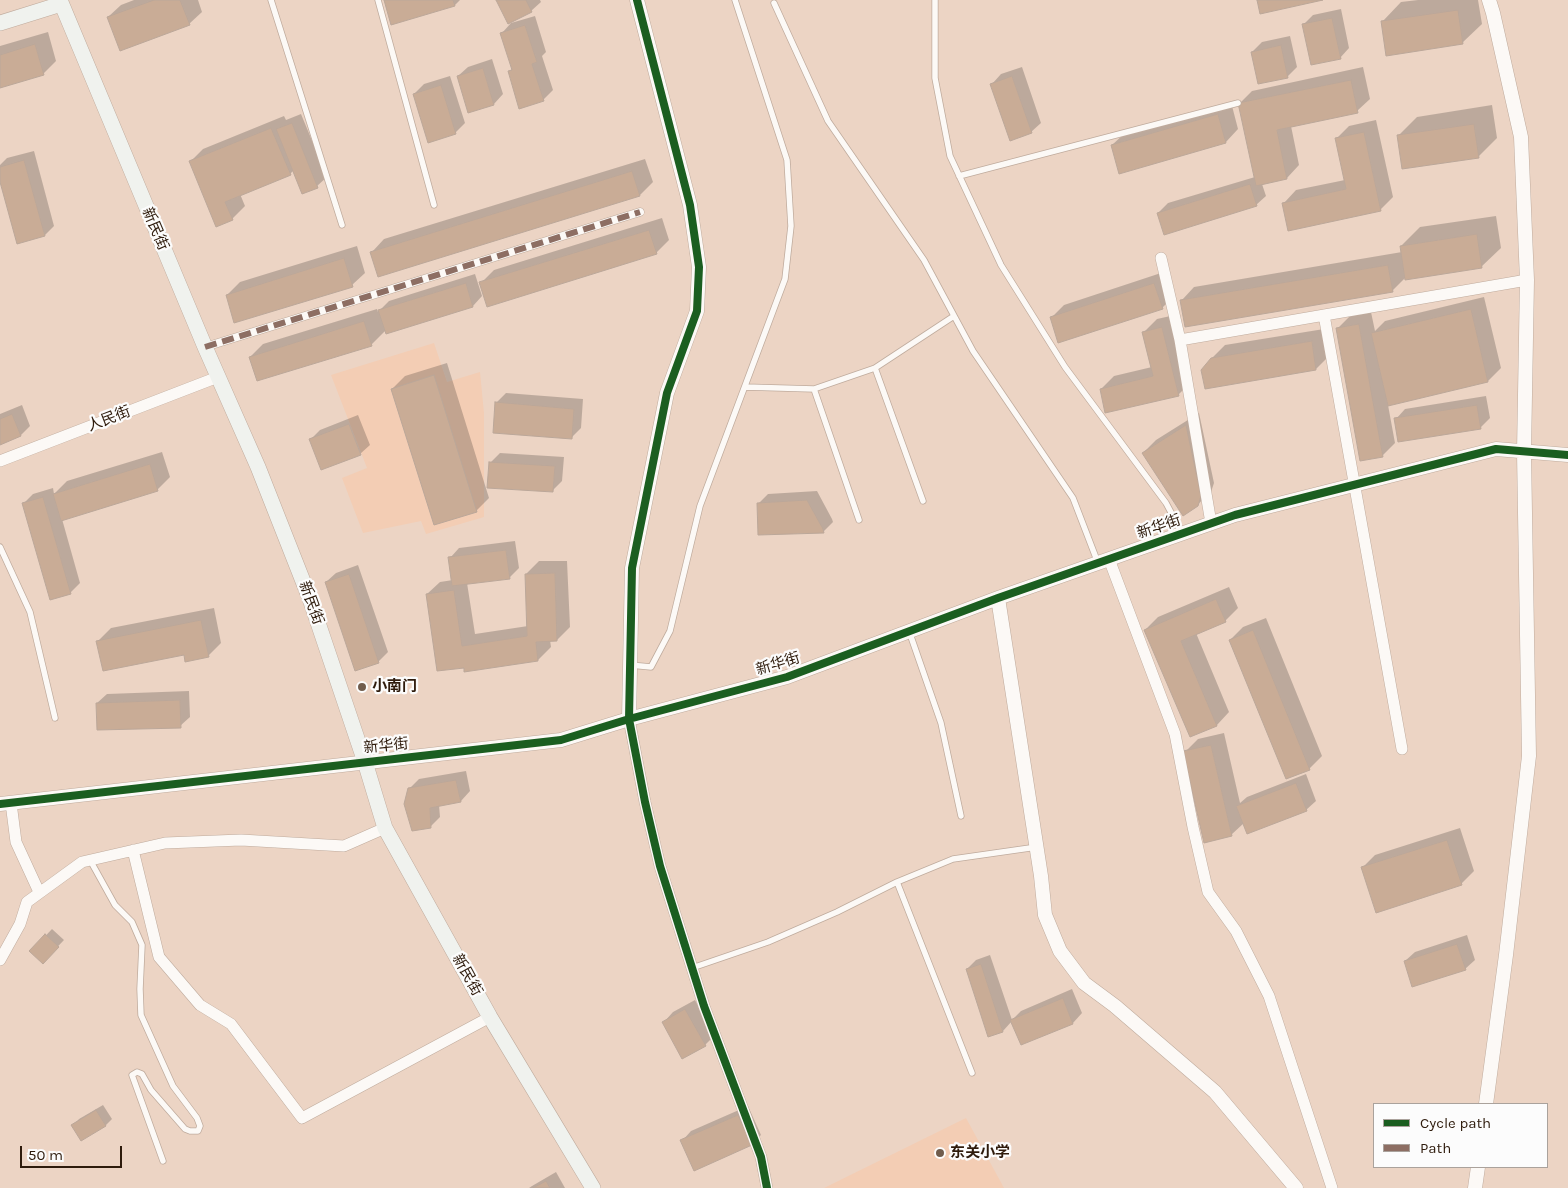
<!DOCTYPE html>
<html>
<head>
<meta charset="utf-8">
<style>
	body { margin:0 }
	#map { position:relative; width:1568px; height:1188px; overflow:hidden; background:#ecd4c4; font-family:Karla,sans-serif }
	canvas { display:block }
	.legend { position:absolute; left:1373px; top:1103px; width:175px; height:65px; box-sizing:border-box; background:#fcfcfc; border:1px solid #aaa29c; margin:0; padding:6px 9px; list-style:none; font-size:15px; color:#2e1b0c }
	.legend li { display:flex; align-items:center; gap:10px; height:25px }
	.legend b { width:25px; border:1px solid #aaa29c }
	.scale { position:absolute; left:20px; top:1146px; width:102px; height:22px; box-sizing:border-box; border:2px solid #2e1b0c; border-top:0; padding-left:6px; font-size:15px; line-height:18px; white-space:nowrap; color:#2e1b0c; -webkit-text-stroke:4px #fcfcfc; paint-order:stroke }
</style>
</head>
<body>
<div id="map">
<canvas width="1568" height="1188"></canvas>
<ul class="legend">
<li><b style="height:6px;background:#1b5e20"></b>Cycle path</li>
<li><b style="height:6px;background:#8d6e63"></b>Path</li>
</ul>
<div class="scale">50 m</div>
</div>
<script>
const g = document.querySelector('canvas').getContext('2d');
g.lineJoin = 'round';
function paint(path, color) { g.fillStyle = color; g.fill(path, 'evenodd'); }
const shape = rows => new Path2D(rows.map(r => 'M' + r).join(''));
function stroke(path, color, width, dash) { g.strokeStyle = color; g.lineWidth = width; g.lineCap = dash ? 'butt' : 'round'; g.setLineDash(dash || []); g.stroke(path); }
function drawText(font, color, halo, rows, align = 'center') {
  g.font = font + ' Karla,"Noto Sans SC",sans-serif'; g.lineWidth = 4.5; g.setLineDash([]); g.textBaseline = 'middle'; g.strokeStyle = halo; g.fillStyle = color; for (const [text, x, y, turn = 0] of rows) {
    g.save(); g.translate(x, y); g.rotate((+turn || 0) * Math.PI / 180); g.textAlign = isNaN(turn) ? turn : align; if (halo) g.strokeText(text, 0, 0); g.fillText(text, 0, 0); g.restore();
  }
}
const built = shape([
	[434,343,447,382,480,372,484,413,484,517,426,534,421,521,363,533,342,478,367,468,331,375],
	[966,1118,1004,1188,824,1188]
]);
const shadow = shape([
	[134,0,198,0,202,12,189,24,108,17,121,5],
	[385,0,460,0,455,5],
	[498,0,540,0,541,2,531,11],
	[1418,0,1478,0,1482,24,1462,43,1382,22,1401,2],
	[1341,9,1349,48,1340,58,1303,25,1313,15],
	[535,16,546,52,542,56,553,90,543,100,509,72,513,68,502,33,511,23],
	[48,32,56,61,43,74,0,87,0,46],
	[1290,36,1297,67,1287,77,1252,52,1262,42],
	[492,59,503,94,494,104,469,111,458,76,468,67],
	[1022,67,1041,123,1031,132,992,84,1001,74],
	[1363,67,1370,99,1357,111,1291,126,1299,165,1287,178,1262,184,1266,196,1256,205,1158,213,1168,203,1255,177,1239,104,1252,91],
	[450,76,465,123,455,133,414,94,424,84],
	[1231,102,1238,129,1226,142,1112,145,1125,133],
	[1492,105,1497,138,1478,157,1398,136,1417,117],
	[301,114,327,177,317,186,303,192,294,170,290,174,240,194,245,206,232,219,190,162,203,149,284,116,286,120],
	[1376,120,1393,197,1380,210,1284,203,1296,190,1345,180,1336,139,1349,126],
	[34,151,54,226,45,235,0,177,0,165,7,158],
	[645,159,653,182,640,195,379,276,372,252,384,239],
	[1496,216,1501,248,1481,267,1406,277,1392,291,1182,300,1194,287,1402,252,1401,246,1420,227],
	[662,218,669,240,656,253,481,283,494,270],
	[357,246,365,273,352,285,227,295,240,282],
	[1167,271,1175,295,1162,308,1051,318,1064,305],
	[475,274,482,296,473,306,387,332,386,330,371,345,250,357,263,344,377,309,378,312,389,301],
	[1484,297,1501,368,1488,381,1388,405,1395,443,1382,456,1337,329,1350,316,1371,312,1375,331,1385,321],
	[1175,315,1191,382,1178,395,1101,389,1114,376,1152,367,1144,332,1157,319],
	[1324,329,1329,356,1316,369,1212,358,1225,345],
	[447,363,489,498,476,511,392,389,405,376],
	[506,393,583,399,581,428,571,438,496,403],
	[1486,396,1490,418,1480,428,1396,419,1405,409],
	[22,405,30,426,21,435,0,443,0,414],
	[1199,413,1214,483,1211,492,1197,505,1143,453,1156,440],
	[358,415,370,445,360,454,311,439,320,430],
	[162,452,170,477,157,490,62,519,80,583,70,593,24,503,33,494,53,488,54,494,67,481],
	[500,453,564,457,562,481,553,490,490,463],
	[817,491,832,519,833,522,823,532,758,504,768,494],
	[515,541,519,568,509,578,467,583,475,634,528,626,526,574,539,561,567,561,570,627,557,640,550,640,551,647,538,660,465,671,427,594,440,582,453,580,450,558,459,548],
	[358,565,388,652,378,662,326,582,336,573],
	[1229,587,1238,608,1225,621,1196,633,1229,712,1217,725,1191,736,1145,630,1158,617],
	[214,608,221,643,208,656,98,641,111,628],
	[1266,618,1322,756,1309,769,1230,640,1243,627],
	[189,691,190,717,180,726,97,703,107,694],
	[1224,733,1240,803,1247,797,1306,774,1316,801,1306,810,1244,823,1231,835,1185,752,1198,739],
	[466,771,470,791,461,801,439,805,440,817,430,827,409,789,419,779],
	[1460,828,1474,871,1461,884,1362,868,1375,855],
	[52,929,64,940,43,962,31,951],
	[1467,935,1475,960,1465,969,1405,961,1415,952],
	[990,955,1012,1020,1021,1011,1072,989,1082,1013,1073,1023,1021,1044,1012,1021,1003,1031,967,969,976,960],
	[695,1000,714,1036,705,1045,664,1022,673,1012],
	[103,1105,112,1119,106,1125,82,1139,73,1126,79,1119],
	[748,1106,761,1135,751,1144,682,1141,691,1131],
	[556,1172,565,1188,529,1188,532,1186]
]);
const building = shape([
	[154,0,180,0,190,25,120,51,107,17,154,0],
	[384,0,453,0,455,6,391,25,384,0],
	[496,0,526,0,532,12,508,24,496,0],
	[1257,0,1323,0,1260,14,1257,0],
	[1458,10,1463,44,1386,56,1381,21,1458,10],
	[1332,18,1341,59,1311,65,1302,24,1332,18],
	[525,25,537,62,532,64,544,101,519,109,508,71,512,70,500,33,525,25],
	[35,44,44,75,0,88,0,55,35,44],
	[1281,45,1288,78,1258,84,1251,52,1281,45],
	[483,68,494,105,468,113,457,76,483,68],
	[1012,76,1032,133,1010,141,990,84,1012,76],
	[1351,80,1358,113,1277,130,1287,179,1256,186,1238,103,1351,80],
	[441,85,456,134,428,143,413,94,441,85],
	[1218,114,1226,143,1119,174,1111,145,1218,114],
	[292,123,318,188,302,194,276,129,292,123],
	[1474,124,1479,158,1402,169,1397,135,1474,124],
	[271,128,291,175,225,202,233,220,216,227,189,161,271,128],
	[1364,132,1381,211,1288,231,1282,203,1346,189,1335,138,1364,132],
	[24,160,45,236,17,244,0,182,0,167,24,160],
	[632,171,640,196,378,277,370,252,632,171],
	[1250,184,1257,206,1164,235,1157,213,1250,184],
	[649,230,657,254,487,307,479,282,649,230],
	[1477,234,1482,268,1405,280,1400,246,1477,234],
	[344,258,353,287,234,323,226,295,344,258],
	[1388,265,1393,292,1185,327,1180,300,1388,265],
	[466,283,473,307,386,334,378,310,466,283],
	[1154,283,1163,309,1058,343,1050,317,1154,283],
	[1471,309,1488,382,1388,406,1371,333,1471,309],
	[364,321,372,346,257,381,249,357,364,321],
	[1359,324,1383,457,1360,461,1336,328,1359,324],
	[1162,327,1179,396,1105,413,1100,389,1153,376,1142,332,1162,327],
	[1312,341,1316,370,1205,389,1201,370,1211,358,1312,341],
	[434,375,477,512,434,525,391,389,434,375],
	[495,402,574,409,572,439,493,433,495,402],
	[1477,405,1481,429,1398,442,1394,418,1477,405],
	[12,414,21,436,0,445,0,419,12,414],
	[349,424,361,455,321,470,309,439,349,424],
	[1186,425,1201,496,1198,506,1183,516,1142,453,1186,425],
	[489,462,555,466,553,492,487,488,489,462],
	[150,464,158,491,61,521,53,494,150,464],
	[43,497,71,594,50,600,22,503,43,497],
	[807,500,823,529,824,533,758,535,757,503,807,500],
	[506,550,510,579,452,586,448,557,506,550],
	[555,573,557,641,536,642,538,661,464,672,464,668,437,671,426,594,454,590,462,646,527,636,525,574,555,573],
	[349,574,379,663,355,671,325,582,349,574],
	[1216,599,1226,622,1181,641,1217,726,1190,737,1144,630,1216,599],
	[201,620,209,657,185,662,184,655,103,671,96,641,201,620],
	[1253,630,1310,770,1286,779,1229,640,1253,630],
	[180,700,181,728,97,730,96,703,180,700],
	[1211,745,1232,836,1204,843,1183,751,1211,745],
	[456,780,461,802,430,808,431,828,412,831,404,804,408,788,456,780],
	[1296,783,1307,811,1247,834,1236,806,1296,783],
	[1447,840,1462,885,1376,913,1361,867,1447,840],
	[45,934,59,947,43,964,29,951,45,934],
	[1457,944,1466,970,1412,987,1404,961,1457,944],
	[981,964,1003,1032,988,1037,966,969,981,964],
	[1063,998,1073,1024,1021,1045,1010,1020,1063,998],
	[685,1009,706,1046,682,1059,662,1022,685,1009],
	[96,1110,106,1126,81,1141,71,1125,96,1110],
	[738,1115,752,1145,694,1171,680,1140,738,1115],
	[546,1181,550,1188,533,1188,546,1181]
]);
const service = shape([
	[271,0,342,225],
	[378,0,434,205],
	[935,0,935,78,950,156,1001,265,1065,367,1166,503,1182,533],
	[774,3,828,121,924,260,973,351,1073,498,1098,563],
	[959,176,1238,103],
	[875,368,954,316],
	[745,387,814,389,859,520],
	[814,389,875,368,923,501],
	[0,547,30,612,55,718],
	[909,631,941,723,961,816],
	[630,665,651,667,670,631,700,506,785,279,791,226,787,160,735,0],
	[90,860,115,905,132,922,142,945,140,989,141,1015,173,1086,197,1118,200,1126,198,1131,190,1131,185,1129,151,1090,142,1074,137,1072,132,1075,163,1161],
	[897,882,972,1073],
	[692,968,768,942,837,912,897,882,953,859,1037,847]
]);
const pedestrian = shape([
	[205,347,640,212]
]);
const minor = shape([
	[1161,258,1180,340,1211,523],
	[1324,315,1402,749],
	[1180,340,1527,280],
	[0,461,218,377],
	[1109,559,1175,734,1193,827,1208,892,1236,931,1269,996,1332,1188],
	[629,719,645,802,660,866,704,1006,761,1157,767,1188],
	[11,803,16,842,39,892],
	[133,850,159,957,200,1005,231,1024,302,1118,490,1017],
	[0,960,20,924,27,902,82,862,165,843,241,840,344,846,385,828]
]);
const tertiary = shape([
	[998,598,1041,876,1045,915,1060,951,1084,983,1115,1006,1215,1092,1296,1188],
	[629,719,632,568,667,393,697,311,699,267,690,205,637,0],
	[0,804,561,740,629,719,787,677,998,598,1235,515,1496,449,1568,455],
	[1486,1104,1506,955,1529,756,1524,452,1527,280,1521,137,1493,13,1489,0],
	[1475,1188,1478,1167]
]);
const secondary = shape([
	[60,0,205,347,258,467,310,599,365,762,385,828,490,1017,593,1188],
	[0,23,61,4]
]);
const quiet = shape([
	[205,347,640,212]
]);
const cycleway = shape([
	[637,0,690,205,699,267,697,311,667,393,632,568,629,719,645,802,660,866,704,1006,761,1157,767,1188],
	[0,804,561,740,629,719,787,677,998,598,1235,515,1496,449,1568,455]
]);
const markers = [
	[362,687,5,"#705c4c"],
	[940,1153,5,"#705c4c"]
];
const streetNames = [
	["新民街",155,229,67],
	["人民街",109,419,-21],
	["新华街",1159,527,-19],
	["新民街",311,603,70],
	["新华街",778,664,-17],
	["新华街",386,746,-6],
	["新民街",467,975,61]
];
const poiNames = [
	["小南门",372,687],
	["东关小学",950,1153]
];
paint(built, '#f3cdb4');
paint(shadow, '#0003');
paint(building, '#c9ac96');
stroke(building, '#bba799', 1);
stroke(service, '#bfab9d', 7);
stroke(pedestrian, '#bfab9d', 9);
stroke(minor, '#bfab9d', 12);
stroke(tertiary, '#bfab9d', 15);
stroke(secondary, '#bfab9d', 16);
stroke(service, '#fcf9f6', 5.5);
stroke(pedestrian, '#fcf9f6', 8);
stroke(minor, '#fcf9f6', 11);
stroke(tertiary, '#fcf9f6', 14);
stroke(secondary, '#f0f2ee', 15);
stroke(quiet, '#8d6e63', 6, [12, 6]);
stroke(cycleway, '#1b5e20', 8);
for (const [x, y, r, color] of markers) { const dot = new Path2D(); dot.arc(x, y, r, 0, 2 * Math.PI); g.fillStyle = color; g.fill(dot); stroke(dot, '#fcfcfc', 2); }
drawText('15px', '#2e1b0c', '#fcfcfc', streetNames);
drawText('bold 15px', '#2e1b0c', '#fcfcfc', poiNames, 'left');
</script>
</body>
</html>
